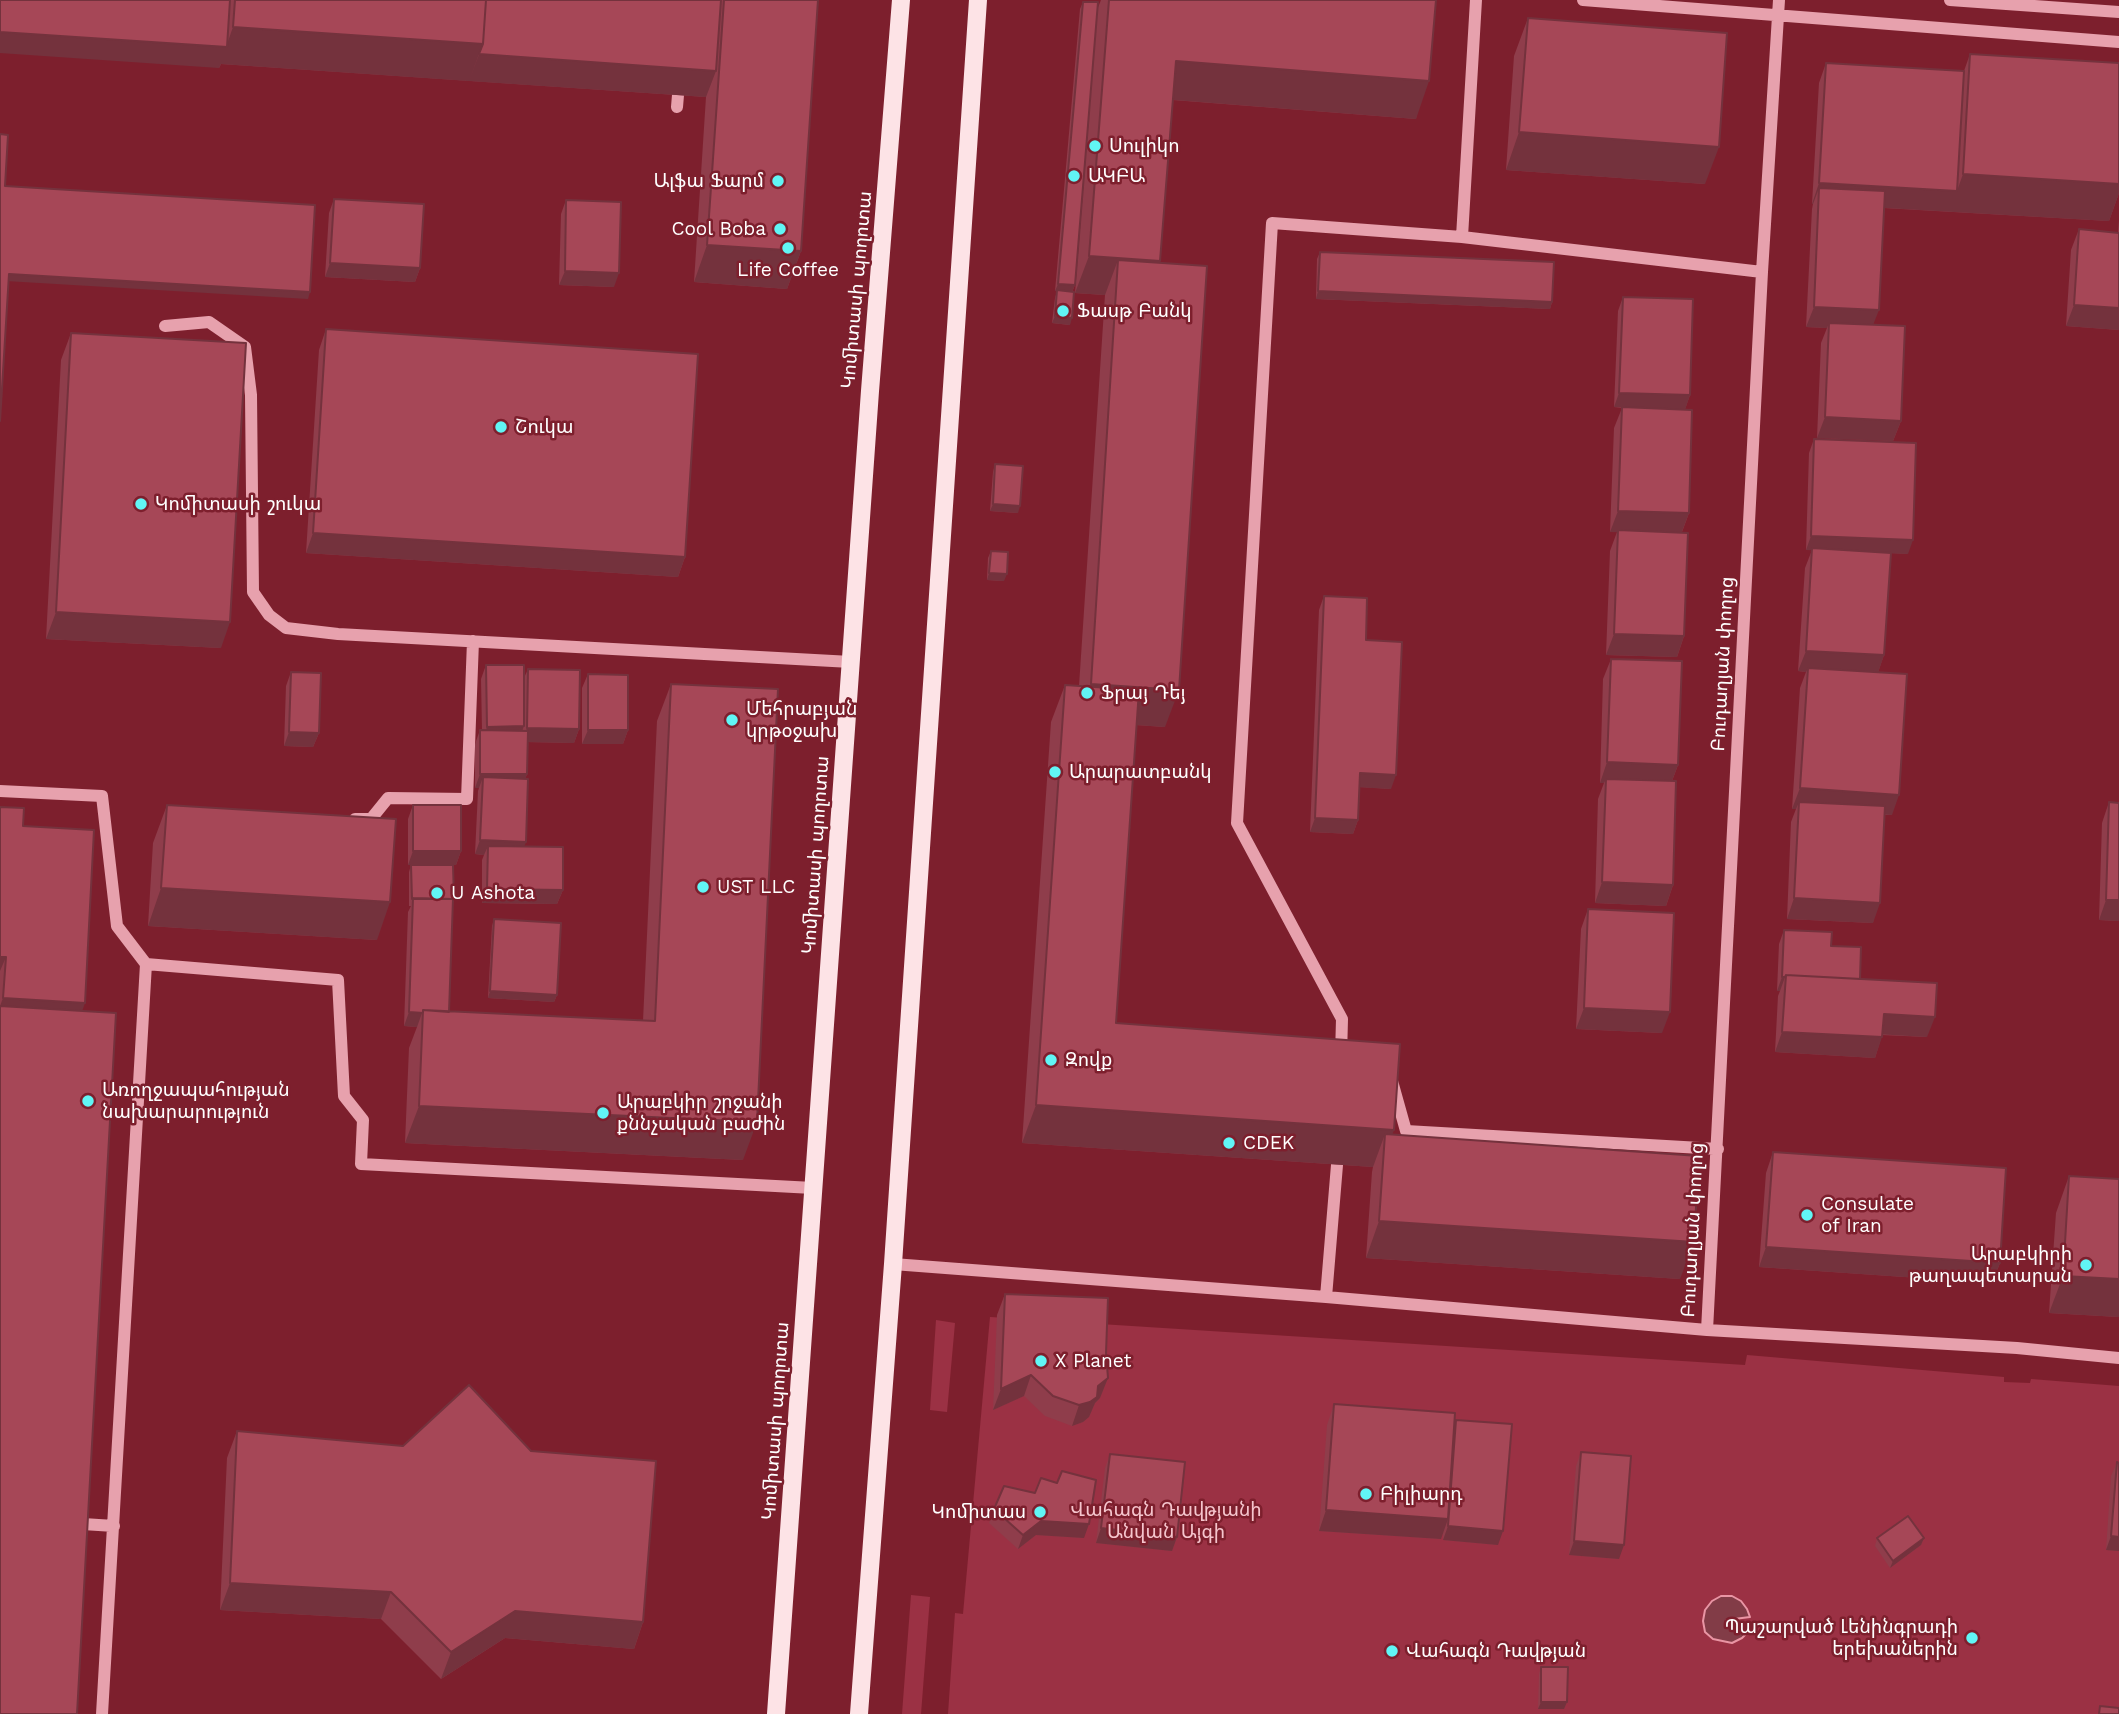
<!DOCTYPE html>
<html>
<head>
<meta charset="utf-8">
<style>
	body { margin:0 }
	canvas { display:block; background:#7d1f2d }
</style>
</head>
<body>
<canvas width="2119" height="1714"></canvas>
<script>
const g = document.querySelector('canvas').getContext('2d');
g.lineJoin = 'round';
function paint(path, color) { g.fillStyle = color; g.fill(path, 'evenodd'); }
const shape = rows => new Path2D(rows.map(r => 'M' + r).join(''));
function stroke(path, color, width, dash) { g.strokeStyle = color; g.lineWidth = width; g.lineCap = dash ? 'butt' : 'round'; g.setLineDash(dash || []); g.stroke(path); }
function drawText(font, color, halo, rows, align = 'center') {
  g.font = font + ' "Work Sans","Noto Sans Armenian",sans-serif'; g.lineWidth = 5; g.setLineDash([]); g.textBaseline = 'middle'; g.strokeStyle = halo; g.fillStyle = color; for (const [text, x, y, turn = 0] of rows) {
    g.save(); g.translate(x, y); g.rotate((+turn || 0) * Math.PI / 180); g.textAlign = isNaN(turn) ? turn : align; if (halo) g.strokeText(text, 0, 0); g.fillText(text, 0, 0); g.restore();
  }
}
const green = shape([
	[990,1317,1745,1365,1747,1355,2004,1377,2004,1382,2030,1383,2031,1379,2119,1386,2119,1714,948,1714,955,1613,963,1614],
	[936,1320,955,1323,947,1412,930,1410],
	[911,1595,930,1597,921,1714,902,1714]
]);
const water = shape([
	[1721,1596,1732,1596,1741,1601,1747,1609,1750,1617,1726,1620,1748,1632,1742,1638,1732,1643,1713,1639,1705,1632,1703,1621,1705,1610,1712,1601,1721,1596]
]);
const minor = shape([
	[1583,0,2119,42],
	[1950,0,2119,12],
	[677,107,678,95],
	[1462,237,1762,272],
	[165,326,209,322,245,347,251,395,253,592,269,615,286,628,338,634,851,662],
	[0,791,102,796,117,926,146,964,338,980,344,1096,363,1120,361,1164,813,1188],
	[355,819,371,819,388,798,467,799,473,641],
	[1341,1056,1342,1019,1237,823,1272,223,1462,237,1476,0],
	[1392,1081,1406,1131,1718,1149],
	[893,1264,1326,1297,1707,1330,2017,1348,2119,1358],
	[1326,1297,1337,1165],
	[1707,1330,1762,272,1779,0],
	[83,1524,114,1526],
	[102,1714,146,964]
]);
const major = shape([
	[776,1714,870,391,901,0],
	[859,1714,893,1264,978,0]
]);
const wall = shape([
	[0,0,818,0,801,251,787,289,694,282,706,97,221,64,219,68],
	[1101,0,1436,0,1416,119,1173,100,1160,263,1165,727,1136,725,1116,1023,1393,1135,1680,1279,1366,1258,1372,1172,1373,1167,1022,1143,1051,722,1065,685,1079,686,1105,295,1075,293,1097,14,1075,285,1072,292,1070,325,1052,323,1055,298,1057,291,1055,291,1080,9,1083,2,1097,10],
	[1528,18,1705,184,1506,170,1514,56],
	[1970,54,2119,184,2119,193,2109,221,1884,208,1873,325,1901,421,1893,441,1817,438,1821,343,1827,328,1806,327,1812,209,1813,204,1812,204,1819,83,1826,63,1964,71],
	[334,199,420,268,415,282,325,277,329,213],
	[566,200,614,287,559,285,561,214],
	[2119,220,2119,330,2066,326,2071,250,2079,229,2118,233],
	[1320,252,1552,302,1550,309,1316,299,1317,259],
	[1623,297,1690,395,1685,409,1689,513,1682,532,1684,636,1677,657,1606,655,1610,551,1617,532,1610,532,1614,428,1622,408,1614,407,1618,311],
	[326,329,685,557,678,577,306,553,319,350],
	[71,333,221,648,46,639,61,360],
	[1814,439,1908,554,1891,553,1884,655,1878,672,1892,815,1884,815,1873,923,1787,919,1791,822,1796,809,1792,809,1800,688,1806,672,1798,671,1805,568,1812,550,1806,550,1809,453],
	[995,464,1018,513,990,511,993,472],
	[991,551,1004,581,987,580,988,558],
	[1324,596,1366,640,1391,789,1360,787,1358,820,1353,834,1310,832,1319,610],
	[1611,659,1678,765,1672,781,1673,885,1666,906,1595,903,1598,799,1604,783,1600,783,1603,679],
	[486,665,524,678,528,669,579,729,574,743,528,742,527,774,525,779,524,846,563,890,557,904,482,903,482,860,484,855,475,854,478,791,479,788,475,788,475,744,480,730,482,730,481,679],
	[291,672,319,733,313,747,284,746,286,686],
	[588,674,628,730,623,744,582,744,582,688],
	[671,684,743,1160,405,1143,409,1048,417,1027,404,1026,408,912,411,906,409,906,409,872,411,865,408,865,408,819,413,805,461,851,456,865,453,865,454,899,453,903,449,1012,643,1021,657,721],
	[2109,802,2119,803,2119,921,2099,920,2102,823],
	[167,805,377,940,148,926,153,843],
	[0,807,23,826,82,1011,0,1714],
	[1588,909,1662,1033,1576,1029,1581,929],
	[494,919,557,995,554,1002,488,998,492,926],
	[1784,930,1831,946,1860,979,1927,1037,1882,1035,1875,1058,1775,1052,1778,996,1780,991,1777,991,1779,944],
	[1773,1152,2000,1263,1992,1283,1759,1267,1766,1173],
	[2069,1176,2119,1179,2119,1317,2049,1313,2056,1213],
	[1005,1294,1106,1353,1108,1378,1100,1398,1095,1403,1089,1417,1083,1422,1072,1426,1045,1416,1024,1396,993,1410,997,1315],
	[1334,1404,1455,1424,1456,1420,1498,1545,1443,1540,1443,1532,1441,1539,1319,1531,1327,1425],
	[237,1431,643,1622,634,1649,505,1638,441,1679,381,1619,220,1610,227,1458],
	[1581,1452,1619,1559,1569,1555,1576,1466],
	[1110,1454,1177,1537,1172,1551,1096,1543,1105,1468],
	[2117,1462,2119,1463,2119,1551,2106,1550,2111,1476],
	[994,1509,1084,1538,1036,1535,1018,1549,989,1523],
	[1877,1538,1924,1538,1921,1545,1890,1568,1875,1546],
	[1541,1667,1567,1702,1564,1709,1538,1709,1539,1674]
]);
const shadedWall = shape([
	[233,27,483,44,469,81,221,64,219,68,0,53,0,32,226,47],
	[479,54,716,71,706,97,469,81],
	[1176,61,1429,81,1416,119,1162,99],
	[1519,132,1719,147,1705,184,1506,170],
	[1963,174,2119,184,2119,193,2109,221,1818,204,1819,188,1813,204,1812,204,1819,183,1957,191],
	[707,245,801,251,787,289,694,282],
	[1089,256,1160,261,1147,299,1118,260,1105,295,1075,293],
	[330,263,420,268,415,282,325,277],
	[565,271,619,273,614,287,559,285],
	[9,274,310,292,308,299,6,281],
	[1058,284,1075,285,1072,292,1055,291],
	[1318,291,1552,302,1550,309,1316,299],
	[2074,305,2119,308,2119,330,2066,326],
	[1814,307,1879,310,1871,330,1829,323,1827,328,1806,327],
	[1055,316,1072,318,1070,325,1052,323],
	[1619,393,1690,395,1685,410,1614,407],
	[1825,417,1901,421,1893,441,1817,438],
	[993,504,1020,506,1018,513,990,511],
	[1618,511,1689,513,1681,534,1610,532],
	[313,533,685,557,678,577,306,553],
	[1811,536,1913,540,1908,554,1806,550],
	[989,573,1007,574,1004,581,987,580],
	[56,612,230,622,221,648,46,639],
	[1614,634,1684,636,1677,657,1606,655],
	[1806,651,1884,655,1877,676,1808,668,1806,672,1798,671],
	[1091,684,1179,690,1165,727,1077,721],
	[524,726,519,740,482,741,487,727],
	[527,728,579,729,574,743,522,742],
	[588,730,628,730,623,744,582,744],
	[289,732,319,733,313,747,284,746],
	[1607,762,1678,765,1670,786,1606,779,1604,783,1600,783],
	[1360,773,1396,775,1391,789,1355,787],
	[480,774,527,774,522,788,483,777,479,788,475,788],
	[1800,788,1899,795,1892,815,1798,809,1799,802,1796,809,1792,809],
	[1315,818,1358,820,1353,834,1310,832],
	[480,840,526,842,521,856,488,846,484,855,475,854],
	[413,851,461,851,456,865,408,865],
	[1602,882,1673,885,1666,906,1595,903],
	[161,888,390,902,377,940,148,926],
	[487,889,563,890,557,904,482,903],
	[1794,898,1880,903,1873,923,1787,919],
	[2106,900,2119,900,2119,921,2099,920],
	[0,957,6,957,0,971],
	[1782,977,1785,977,1780,991,1777,991],
	[490,991,557,995,554,1002,488,998],
	[3,998,85,1003,80,1017,0,1006],
	[1584,1008,1670,1012,1662,1033,1576,1029],
	[409,1012,422,1013,417,1027,404,1026],
	[1884,1014,1935,1017,1927,1037,1876,1034],
	[1782,1032,1882,1037,1875,1058,1775,1052],
	[1036,1105,1394,1130,1383,1161,1385,1134,1373,1167,1022,1143],
	[419,1106,757,1122,743,1160,405,1143],
	[1379,1221,1694,1242,1680,1279,1366,1258],
	[1766,1247,2000,1263,1992,1283,1759,1267],
	[2063,1276,2119,1279,2119,1317,2049,1313],
	[1031,1375,1024,1396,993,1410,1001,1389],
	[1108,1378,1100,1398,1095,1403,1089,1417,1083,1422,1072,1426,1079,1405],
	[1326,1510,1448,1519,1441,1539,1319,1531],
	[1041,1521,1089,1524,1084,1538,1036,1535,1018,1549,1023,1535],
	[1448,1526,1503,1531,1498,1545,1443,1540],
	[1101,1528,1177,1537,1172,1551,1096,1543],
	[2111,1536,2119,1537,2119,1551,2106,1550],
	[1924,1538,1921,1545,1890,1568,1893,1561],
	[1574,1541,1624,1545,1619,1559,1569,1555],
	[230,1583,391,1592,381,1619,220,1610],
	[515,1611,643,1622,634,1649,505,1638,441,1679,451,1652],
	[1541,1702,1567,1702,1564,1709,1538,1709]
]);
const building = shape([
	[0,0,230,0,227,47,0,32,0,0],
	[235,0,486,0,483,44,233,27,235,0],
	[486,0,721,0,716,71,479,54,483,44,486,0],
	[724,0,818,0,801,251,707,245,724,0],
	[1109,0,1436,0,1429,81,1176,61,1160,261,1089,256,1109,0],
	[1083,2,1098,2,1075,285,1058,284,1083,2],
	[1528,18,1727,33,1719,147,1519,132,1528,18],
	[1970,54,2119,63,2119,184,1963,174,1970,54],
	[1826,63,1964,71,1957,191,1819,183,1826,63],
	[0,134,8,135,5,186,315,205,310,292,9,274,0,421,0,134],
	[1819,188,1885,191,1879,310,1814,307,1819,188],
	[334,199,424,204,420,268,330,263,334,199],
	[566,200,621,202,619,273,565,271,566,200],
	[2079,229,2119,233,2119,308,2074,305,2079,229],
	[1320,252,1554,262,1552,302,1318,291,1320,252],
	[1118,260,1207,266,1179,690,1091,684,1118,260],
	[1057,290,1074,292,1072,318,1055,316,1057,290],
	[1623,297,1693,299,1690,395,1619,393,1623,297],
	[1829,323,1905,326,1901,421,1825,417,1829,323],
	[326,329,698,354,685,557,313,533,326,329],
	[71,333,246,343,230,622,56,612,71,333],
	[1622,407,1692,410,1689,513,1618,511,1622,407],
	[1814,439,1916,443,1913,540,1811,536,1814,439],
	[995,464,1023,466,1020,506,993,504,995,464],
	[1618,530,1688,533,1684,636,1614,634,1618,530],
	[1812,548,1891,553,1884,655,1806,651,1812,548],
	[991,551,1008,552,1007,574,989,573,991,551],
	[1324,596,1367,598,1366,640,1402,642,1396,775,1360,773,1358,820,1315,818,1324,596],
	[1611,659,1682,661,1678,765,1607,762,1611,659],
	[486,665,524,665,524,726,487,727,486,665],
	[1808,668,1907,674,1899,795,1800,788,1808,668],
	[528,669,580,670,579,729,527,728,528,669],
	[291,672,321,673,319,733,289,732,291,672],
	[588,674,628,675,628,730,588,730,588,674],
	[671,684,778,689,757,1122,419,1106,423,1010,655,1021,671,684],
	[1065,685,1139,690,1116,1023,1400,1044,1394,1130,1036,1105,1065,685],
	[480,730,528,731,527,774,480,774,480,730],
	[483,777,528,779,526,842,480,840,483,777],
	[1606,779,1676,781,1673,885,1602,882,1606,779],
	[1799,802,1885,806,1880,903,1794,898,1799,802],
	[2109,802,2119,803,2119,900,2106,900,2109,802],
	[167,805,396,819,390,902,161,888,167,805],
	[413,805,461,805,461,851,413,851,413,805],
	[0,807,24,808,23,826,94,830,85,1003,3,998,6,957,0,957,0,807],
	[488,846,563,847,563,890,487,889,488,846],
	[411,865,453,865,454,899,412,899,411,865],
	[413,898,453,899,449,1012,423,1010,423,1013,409,1012,413,898],
	[1588,909,1674,913,1670,1012,1584,1008,1588,909],
	[494,919,561,923,557,995,490,991,494,919],
	[1784,930,1832,932,1831,946,1861,947,1860,979,1786,975,1785,977,1782,977,1784,930],
	[1786,975,1937,983,1935,1017,1884,1014,1882,1037,1782,1032,1786,975],
	[0,1006,116,1013,77,1714,0,1714,0,1006],
	[1385,1134,1699,1156,1694,1242,1379,1221,1385,1134],
	[1773,1152,2006,1168,2000,1263,1766,1247,1773,1152],
	[2069,1176,2119,1179,2119,1279,2063,1276,2069,1176],
	[1005,1294,1108,1298,1106,1353,1108,1378,1098,1386,1097,1397,1090,1402,1079,1405,1053,1396,1031,1375,1001,1389,1005,1294],
	[469,1385,531,1451,656,1461,643,1622,515,1611,451,1652,391,1592,230,1583,237,1431,403,1446,469,1385],
	[1334,1404,1455,1413,1448,1519,1326,1510,1334,1404],
	[1456,1420,1512,1424,1503,1531,1448,1526,1456,1420],
	[1581,1452,1631,1456,1624,1545,1574,1541,1581,1452],
	[1110,1454,1185,1462,1177,1537,1101,1528,1110,1454],
	[2117,1462,2119,1463,2119,1537,2111,1536,2117,1462],
	[1062,1471,1096,1480,1089,1524,1041,1521,1023,1535,994,1509,1004,1486,1035,1493,1041,1478,1057,1483,1062,1471],
	[1908,1516,1924,1538,1893,1561,1877,1538,1908,1516],
	[1541,1667,1568,1667,1567,1702,1541,1702,1541,1667],
	[2100,1706,2119,1708,2119,1714,2099,1714,2100,1706]
]);
const markers = [
	[1095,146,7,"#61f5f5"],
	[1074,176,7,"#61f5f5"],
	[778,181,7,"#61f5f5"],
	[780,229,7,"#61f5f5"],
	[788,248,7,"#61f5f5"],
	[1063,311,7,"#61f5f5"],
	[501,427,7,"#61f5f5"],
	[141,504,7,"#61f5f5"],
	[1087,693,7,"#61f5f5"],
	[732,720,7,"#61f5f5"],
	[1055,772,7,"#61f5f5"],
	[703,887,7,"#61f5f5"],
	[437,893,7,"#61f5f5"],
	[1051,1060,7,"#61f5f5"],
	[88,1101,7,"#61f5f5"],
	[603,1113,7,"#61f5f5"],
	[1229,1143,7,"#61f5f5"],
	[1807,1215,7,"#61f5f5"],
	[2086,1265,7,"#61f5f5"],
	[1041,1361,7,"#61f5f5"],
	[1366,1494,7,"#61f5f5"],
	[1040,1512,7,"#61f5f5"],
	[1972,1638,7,"#61f5f5"],
	[1392,1651,7,"#61f5f5"]
];
const poiNames = [
	["Սուլիկո",1109,146],
	["ԱԿԲԱ",1088,176],
	["Ալֆա Ֆարմ",764,181,"right"],
	["Cool Boba",766,229,"right"],
	["Life Coffee",788,270,"center"],
	["Ֆասթ Բանկ",1077,311],
	["Շուկա",515,427],
	["Կոմիտասի շուկա",155,504],
	["Ֆրայ Դեյ",1101,693],
	["Մեհրաբյան",746,709],
	["կրթօջախ",746,731],
	["Արարատբանկ",1069,772],
	["UST LLC",717,887],
	["U Ashota",451,893],
	["Զովք",1065,1060],
	["Առողջապահության",102,1090],
	["նախարարություն",102,1112],
	["Արաբկիր շրջանի",617,1102],
	["քննչական բաժին",617,1124],
	["CDEK",1243,1143],
	["Consulate",1821,1204],
	["of Iran",1821,1226],
	["Արաբկիրի",2072,1254,"right"],
	["թաղապետարան",2072,1276,"right"],
	["X Planet",1055,1361],
	["Բիլիարդ",1380,1494],
	["Կոմիտաս",1026,1512,"right"],
	["Պաշարված Լենինգրադի",1958,1627,"right"],
	["երեխաներին",1958,1649,"right"],
	["Վահագն Դավթյան",1406,1651]
];
const streetNames = [
	["Կոմիտասի պողոտա",857,290,-85],
	["Բուդաղյան փողոց",1723,664,-87],
	["Կոմիտասի պողոտա",816,855,-86],
	["Բուդաղյան փողոց",1693,1230,-87],
	["Կոմիտասի պողոտա",776,1421,-86]
];
const parkNames = [
	["Վահագն Դավթյանի",1166,1510],
	["Անվան Այգի",1166,1532]
];
paint(green, '#9b3144');
paint(water, '#823c47');
stroke(water, '#e995a4', 2);
stroke(minor, '#e7a1ad', 12);
stroke(major, '#fde3e6', 18);
paint(wall, '#8f3d4b');
paint(shadedWall, '#74323d');
paint(building, '#a64757');
stroke(building, '#74323d', 2);
for (const [x, y, r, color] of markers) { const dot = new Path2D(); dot.arc(x, y, r, 0, 2 * Math.PI); g.fillStyle = color; g.fill(dot); stroke(dot, '#7d1f2d', 2.5); }
drawText('19px', '#fff', '#7d1f2d', poiNames, 'left');
drawText('19px', '#fff', '#7d1f2d', streetNames);
drawText('19px', '#f5c5cd', '#7d1f2d', parkNames);
</script>
</body>
</html>
